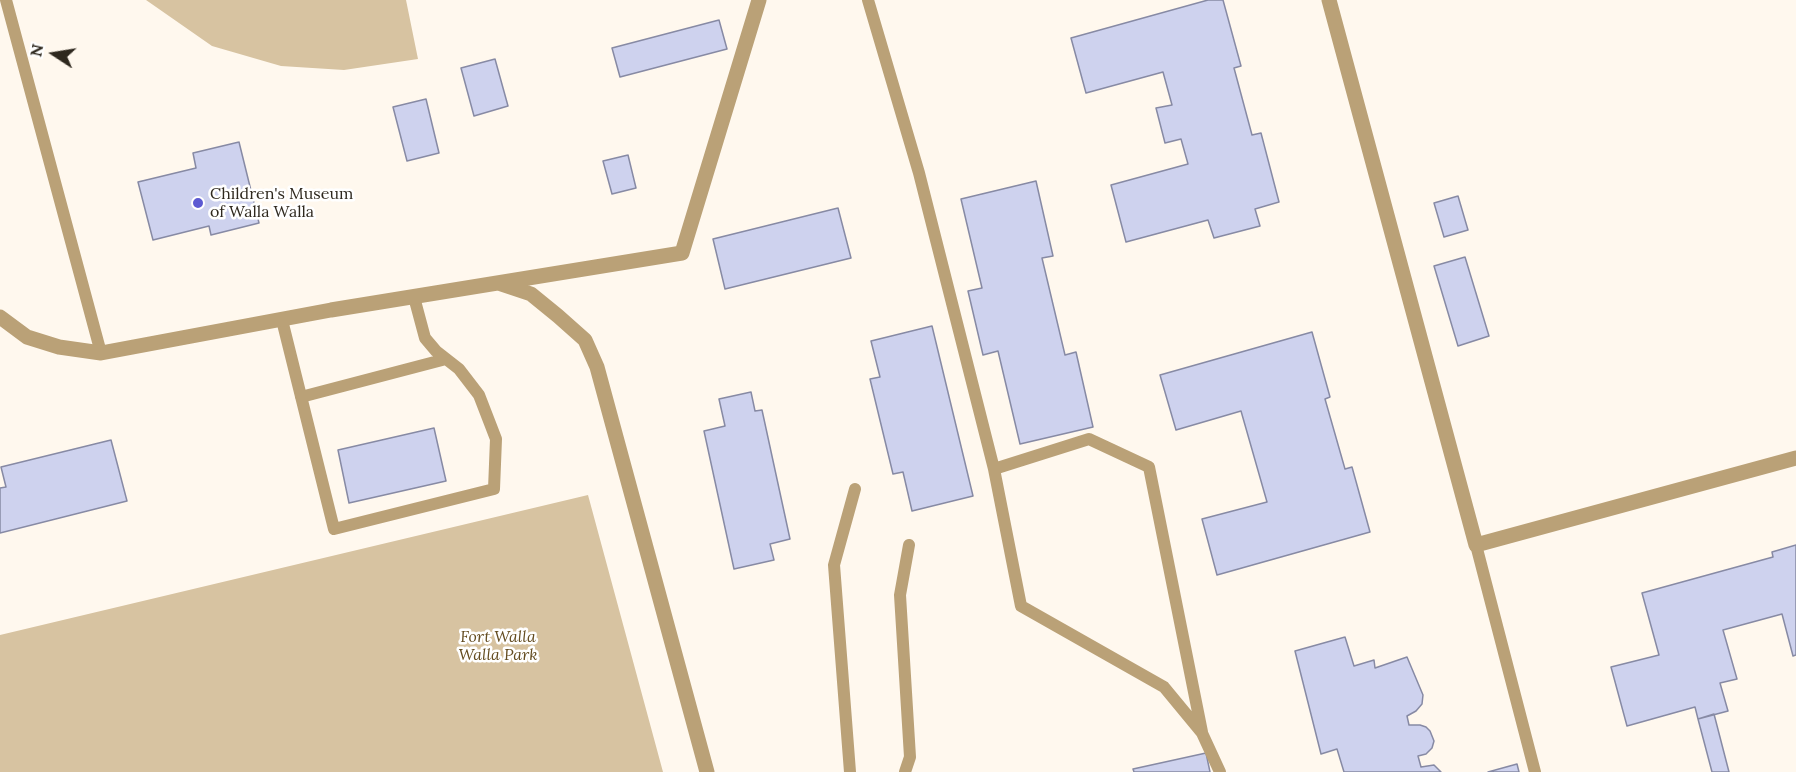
<!DOCTYPE html>
<html>
<head>
<meta charset="utf-8">
<style>
	body { margin:0 }
	#map { position:relative; width:1796px; height:772px; overflow:hidden; background:#fff8ee; font-family:Lora,serif }
	canvas { display:block }
	.north { position:absolute; left:24px; top:24px; width:60px; height:60px; -webkit-text-stroke:4px #fff; paint-order:stroke; rotate:282deg; font-size:16px; font-weight:700; line-height:24px; text-align:center; color:#2e281e }
	.north::after { content:''; display:block; margin:auto; width:21px; height:27px; background:#2e281e; clip-path:polygon(50% 0,100% 100%,50% 72%,0 100%) }
</style>
</head>
<body>
<div id="map">
<canvas width="1796" height="772"></canvas>
<div class="north">N</div>
</div>
<script>
const g = document.querySelector('canvas').getContext('2d');
g.lineJoin = 'round';
function paint(path, color) { g.fillStyle = color; g.fill(path, 'evenodd'); }
const shape = rows => new Path2D(rows.map(r => 'M' + r).join(''));
function stroke(path, color, width, dash) { g.strokeStyle = color; g.lineWidth = width; g.lineCap = dash ? 'butt' : 'round'; g.setLineDash(dash || []); g.stroke(path); }
function drawText(font, color, halo, rows, align = 'center') {
  g.font = font + ' Lora,serif'; g.lineWidth = 5; g.setLineDash([]); g.textBaseline = 'middle'; g.strokeStyle = halo; g.fillStyle = color; for (const [text, x, y, turn = 0] of rows) {
    g.save(); g.translate(x, y); g.rotate((+turn || 0) * Math.PI / 180); g.textAlign = isNaN(turn) ? turn : align; if (halo) g.strokeText(text, 0, 0); g.fillText(text, 0, 0); g.restore();
  }
}
const green = shape([
	[146,0,406,0,418,59,344,70,281,66,212,46],
	[588,495,663,772,0,772,0,635]
]);
const building = shape([
	[1208,0,1223,0,1241,66,1234,68,1252,135,1261,133,1279,202,1255,209,1260,226,1214,238,1208,220,1126,242,1111,185,1188,164,1181,139,1165,143,1156,108,1172,105,1163,72,1086,93,1071,38,1208,0],
	[719,20,727,49,620,77,612,48,719,20],
	[495,59,508,106,474,116,461,68,495,59],
	[426,99,439,153,407,161,393,107,426,99],
	[239,142,259,223,211,235,209,226,153,240,138,182,196,168,193,153,239,142],
	[628,155,636,188,612,194,603,161,628,155],
	[1036,181,1053,256,1042,258,1065,355,1076,352,1093,427,1020,444,998,351,983,355,968,291,982,288,961,199,1036,181],
	[1458,196,1468,230,1444,237,1434,203,1458,196],
	[838,208,851,258,725,289,713,239,838,208],
	[1465,257,1489,336,1458,346,1434,266,1465,257],
	[932,326,973,496,912,511,903,472,893,474,870,379,880,377,871,341,932,326],
	[1312,332,1330,397,1325,399,1345,469,1352,467,1370,532,1217,575,1202,519,1267,502,1241,411,1176,430,1160,375,1312,332],
	[751,392,755,411,762,410,790,539,770,544,774,560,734,569,704,431,725,426,719,399,751,392],
	[434,428,446,481,349,503,338,450,434,428],
	[111,440,127,501,0,533,0,488,6,487,1,467,111,440],
	[1796,545,1796,655,1793,656,1782,614,1723,630,1737,679,1720,683,1728,711,1698,719,1695,707,1627,726,1611,667,1659,655,1642,593,1773,557,1772,552,1796,545],
	[1345,637,1354,666,1374,660,1375,668,1407,657,1423,695,1422,704,1416,711,1407,716,1409,725,1420,725,1426,727,1430,731,1434,741,1432,748,1426,754,1418,756,1421,767,1434,765,1441,772,1344,772,1337,749,1321,754,1295,651,1345,637],
	[1714,714,1729,772,1712,772,1698,719,1714,714],
	[1206,753,1210,772,1134,772,1133,769,1206,753],
	[1517,764,1519,772,1488,772,1517,764]
]);
const lane = shape([
	[6,0,101,353],
	[868,0,919,173,994,469,1021,606,1164,687,1202,733,1220,772],
	[282,320,334,529,494,489,496,439,479,395,459,369,436,351,425,338,414,297],
	[301,397,446,359],
	[994,469,1089,439,1149,467,1202,732],
	[1476,545,1535,772],
	[850,772,834,565,855,489],
	[905,772,910,757,900,595,909,545]
]);
const street = shape([
	[1329,0,1476,545,1796,458],
	[501,284,531,294,558,316,585,340,597,367,707,772],
	[0,317,27,337,59,347,101,353,331,310,682,253,759,0]
]);
const markers = [
	[198,203,6,"#5c59d2"]
];
const poiNames = [
	["Children's Museum",210,194],
	["of Walla Walla",210,212]
];
const parkNames = [
	["Fort Walla",498,637],
	["Walla Park",498,655]
];
paint(green, '#d7c3a1');
paint(building, '#ced2ee');
stroke(building, '#878aa4', 1.5);
stroke(lane, '#baa177', 12);
stroke(street, '#baa177', 15);
for (const [x, y, r, color] of markers) { const dot = new Path2D(); dot.arc(x, y, r, 0, 2 * Math.PI); g.fillStyle = color; g.fill(dot); stroke(dot, '#fff', 2); }
drawText('16px', '#2e281e', '#fff', poiNames, 'left');
drawText('italic 16px', '#634b1f', '#fff', parkNames);
</script>
</body>
</html>
